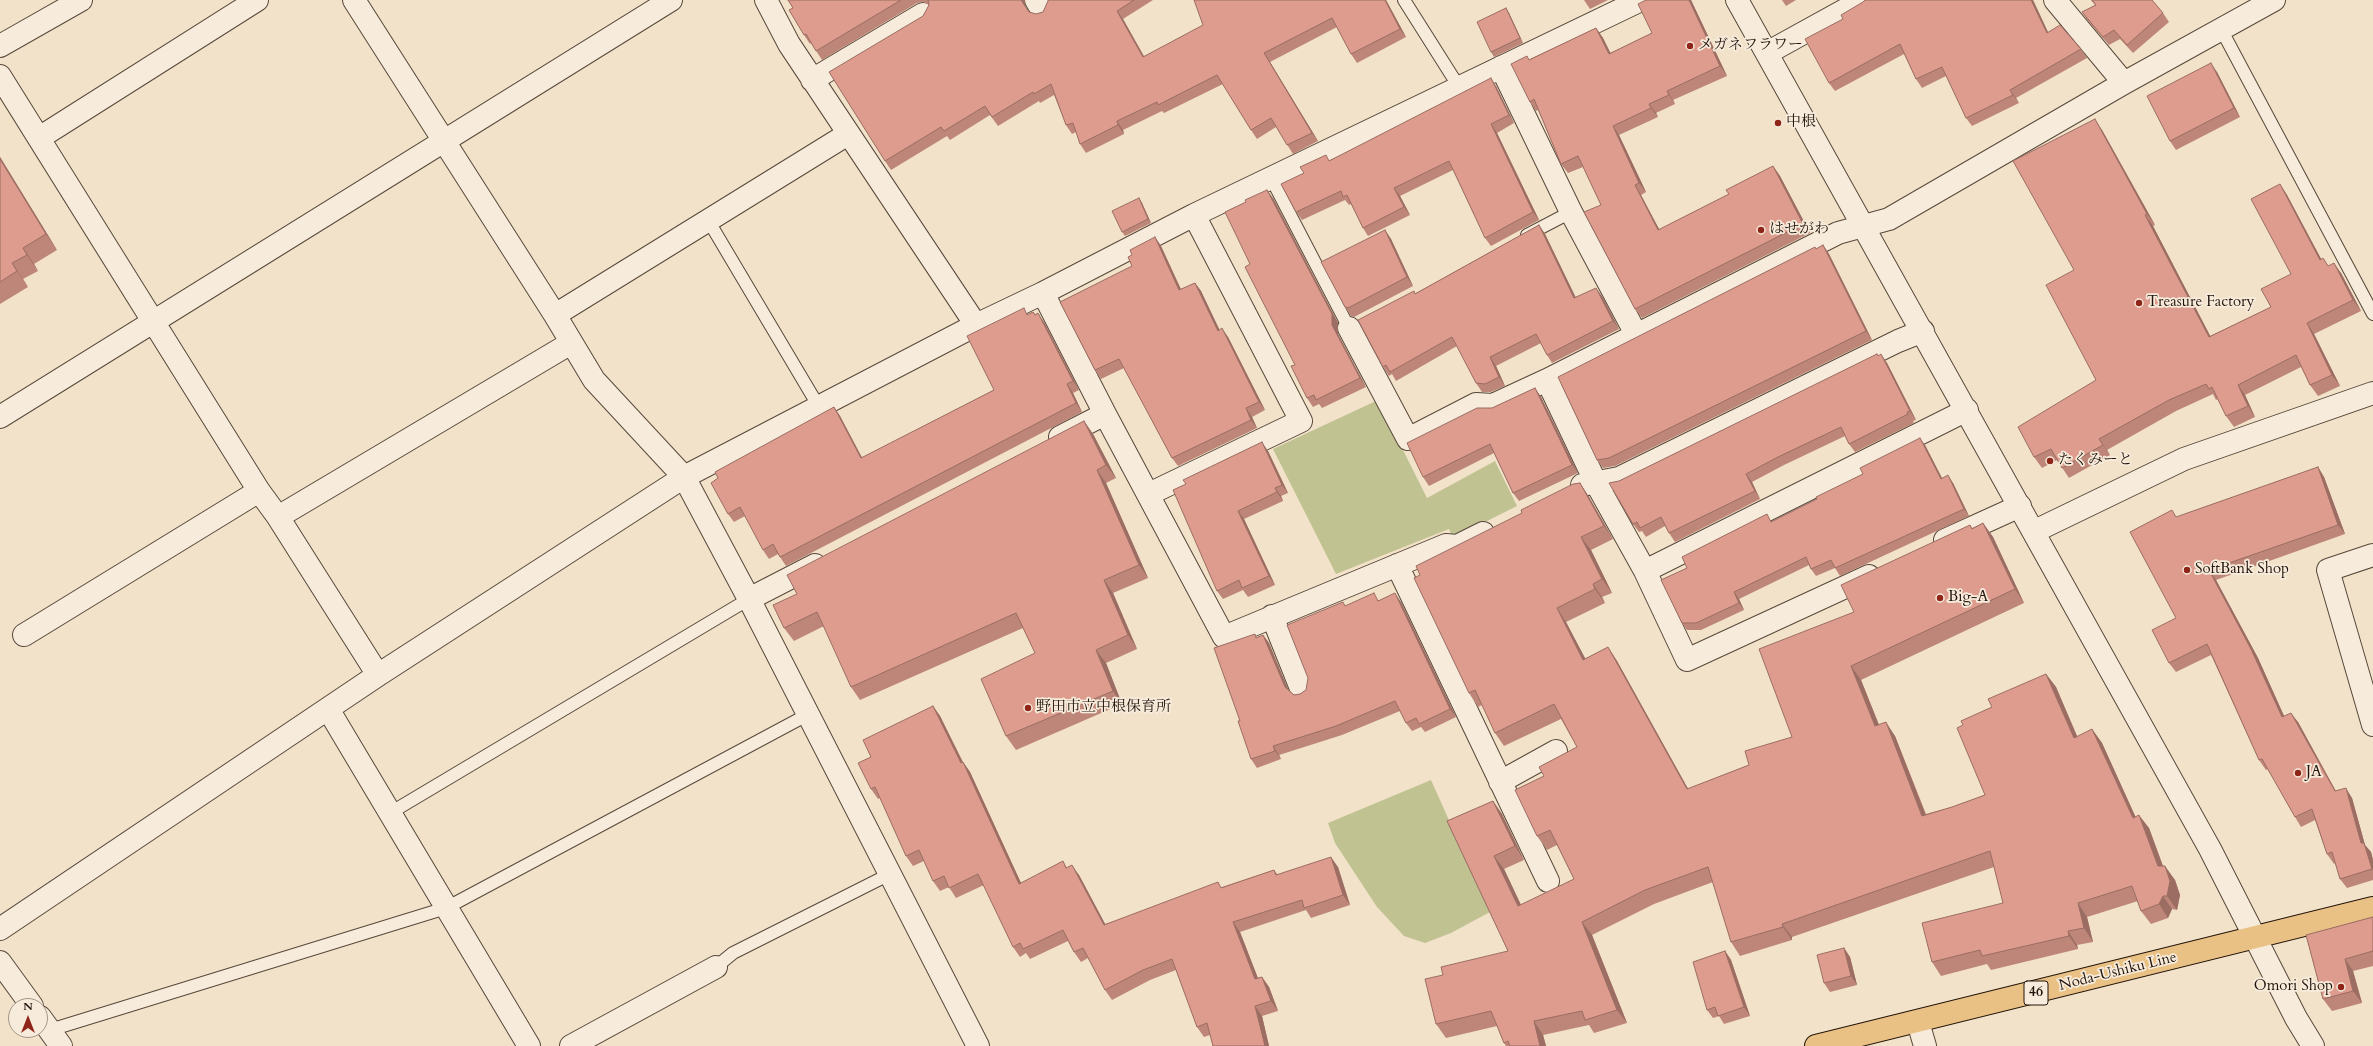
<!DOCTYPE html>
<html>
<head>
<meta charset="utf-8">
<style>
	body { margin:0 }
	#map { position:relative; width:2373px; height:1046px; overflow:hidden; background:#f2e2c9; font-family:Cardo,serif }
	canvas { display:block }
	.north { position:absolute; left:8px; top:998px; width:40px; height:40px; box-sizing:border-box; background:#f7ecdc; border:1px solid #a29688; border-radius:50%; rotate:0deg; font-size:11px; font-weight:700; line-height:16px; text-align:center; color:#23140b }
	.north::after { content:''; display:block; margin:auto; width:14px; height:18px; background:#8f2418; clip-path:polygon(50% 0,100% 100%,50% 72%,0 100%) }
</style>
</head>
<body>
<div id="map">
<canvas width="2373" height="1046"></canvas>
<div class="north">N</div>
</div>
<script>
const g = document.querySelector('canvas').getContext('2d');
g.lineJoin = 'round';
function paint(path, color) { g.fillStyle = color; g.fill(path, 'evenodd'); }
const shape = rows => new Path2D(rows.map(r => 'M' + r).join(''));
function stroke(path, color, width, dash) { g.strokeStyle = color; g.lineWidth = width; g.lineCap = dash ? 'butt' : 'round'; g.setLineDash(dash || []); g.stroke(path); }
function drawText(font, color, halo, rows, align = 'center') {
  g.font = font + ' Cardo,"Noto Serif JP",serif'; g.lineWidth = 3.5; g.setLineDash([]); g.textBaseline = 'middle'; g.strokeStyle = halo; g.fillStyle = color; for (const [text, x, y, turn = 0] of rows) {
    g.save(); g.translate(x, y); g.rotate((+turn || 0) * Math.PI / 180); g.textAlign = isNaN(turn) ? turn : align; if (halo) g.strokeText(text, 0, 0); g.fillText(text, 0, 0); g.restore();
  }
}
const green = shape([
	[1378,400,1427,498,1495,461,1517,506,1453,538,1449,529,1336,574,1273,449],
	[1431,780,1490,912,1451,933,1425,943,1404,936,1377,907,1335,843,1328,823]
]);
const service = shape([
	[1404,0,1459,87],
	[2221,29,2373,314],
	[1271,178,1349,328,1353,326],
	[708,220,819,407],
	[1527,235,1571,212],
	[390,813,749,599],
	[716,967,733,953,890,874],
	[50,1030,446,908,807,715]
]);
const minor = shape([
	[354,0,555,315,594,380,684,477,749,599,978,1046],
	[766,0,789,44,976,325],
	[1036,0,1042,10],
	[2055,0,2124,83],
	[0,46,81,0],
	[1767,53,1863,0],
	[1501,67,1571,212,1636,334],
	[0,76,259,491,278,517,378,675],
	[812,80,923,14],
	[39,138,257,0],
	[1043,293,1105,414,1224,637,1446,545,1457,546,1483,533],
	[555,315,848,134],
	[1349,328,1408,439,1476,404,1493,405,1547,380],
	[0,417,671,0],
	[1060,437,1105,414],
	[1582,485,1619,478,1898,341,1923,331],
	[1149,494,1301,421,1194,215],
	[278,517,571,343],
	[2035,531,2184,459,2373,393],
	[1945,540,2020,506],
	[2373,555,2328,570,2373,725],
	[1397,565,1548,881],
	[1645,571,1967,410],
	[1869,576,1687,660,1645,571,1596,483,1547,380,1838,233,1889,219,2124,83,2274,0],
	[749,599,815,565],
	[1272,616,1302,691],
	[24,635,259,491],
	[328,709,529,1046],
	[1500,782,1556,751],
	[0,929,378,675,684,477,976,325,1043,293,1194,215,1641,0],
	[0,962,32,1006],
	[40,1017,61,1046],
	[1918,1022,1925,1046],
	[571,1046,716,967]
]);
const tertiary = shape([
	[1737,0,2210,849,2296,1018,2313,1046]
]);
const primary = shape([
	[1816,1046,2373,908]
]);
const wall = shape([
	[788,0,1025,0,1025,6,1029,12,1036,14,1043,12,1048,1,1048,0,1153,0,1123,19,1144,56,1386,0,1406,37,1357,63,1351,54,1337,27,1270,62,1318,141,1293,154,1276,127,1257,139,1251,130,1223,84,1164,113,1162,111,1123,130,1124,134,1086,153,1080,144,1076,132,1072,134,1066,125,1054,95,1040,103,1039,101,998,126,990,115,950,140,947,136,891,170,885,161,923,16,929,5,923,2,917,3,822,60,811,43,810,44,804,35,793,8],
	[1584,0,1608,0,1590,9],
	[1646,0,1691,0,1727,76,1673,100,1675,104,1656,113,1658,117,1619,135,1646,192,1641,195,1659,230,1729,194,1773,166,1780,176,1810,233,1642,318,1635,309,1601,205,1583,167,1568,173,1561,164,1538,110,1536,111,1530,102,1530,59,1596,28,1603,38,1610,53,1652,33],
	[1782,0,1796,0,1786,6],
	[1865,0,2033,0,2048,32,2081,49,2087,58,2016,98,2019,103,1972,126,1966,118,1946,76,1922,88,1916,79,1904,54,1835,91,1829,83,1843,19,1863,2],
	[2091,0,2152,0,2163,13,2169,22,2133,53,2120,39,2109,45,2088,21,2082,12,2095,5],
	[1506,8,1509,13,1523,43,1494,57,1491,52],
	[2217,72,2240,117,2176,150,2170,141],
	[1496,86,1514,123,1497,133,1539,220,1491,246,1485,238,1453,170,1400,196,1410,215,1368,236,1363,228,1351,204,1349,205,1345,200,1302,220,1296,212,1330,160],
	[2102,130,2155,225,2153,226,2210,336,2271,307,2291,274,2280,184,2287,195,2321,259,2329,266,2341,273,2361,311,2314,334,2340,386,2318,396,2310,385,2301,367,2245,395,2255,417,2234,427,2226,416,2218,399,2216,400,2213,394,2176,411,2107,450,2110,455,2069,478,2057,460,2042,468,2034,457,2096,380,2074,270],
	[0,157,57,250,34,264,38,271,23,279,28,287,0,304],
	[1139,198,1142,203,1151,223,1125,236,1122,232],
	[1273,198,1338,323,1338,334,1366,387,1322,408,1319,404,1313,407,1307,398,1295,365],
	[1539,225,1545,234,1575,297,1602,296,1619,329,1552,363,1547,355,1541,343,1496,366,1505,386,1491,392,1482,392,1476,383,1457,346,1396,381,1392,374,1389,376,1383,367,1416,293],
	[1385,230,1391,239,1413,286,1354,317,1351,316,1345,307],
	[1155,237,1161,246,1181,289,1195,283,1201,291,1219,330,1228,337,1265,410,1252,417,1257,428,1178,466,1172,458,1124,368,1101,379,1095,370,1132,266],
	[1823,245,1829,254,1872,340,1615,466,1603,468,1597,460,1816,249],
	[1033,312,1035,314,1044,322,1079,390,1073,393,1082,412,786,566,778,554,769,559,763,550,745,516,734,522,728,514,718,478,834,407,840,416,862,458,994,390,1028,314],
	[1878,356,1887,363,1916,420,1913,421,1914,423,1855,452,1849,444,1845,436,1784,465,1752,482,1760,499,1675,542,1669,533,1665,526,1646,537,1642,531,1639,532,1633,524,1619,481],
	[1535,388,1541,397,1578,473,1519,501,1513,493,1494,453,1429,486,1423,477,1492,408],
	[1084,421,1093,434,1116,478,1106,483,1148,578,1113,593,1137,649,1106,663,1122,704,1016,750,1006,736,1035,653,1023,628,860,700,851,687,824,626,794,641,784,628,797,594],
	[1925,445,1942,478,1953,483,1969,516,1840,576,1835,568,1816,576,1811,569,1809,565,1739,599,1744,610,1701,630,1687,630,1682,623,1687,568,1772,522],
	[1268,451,1288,493,1281,496,1283,501,1244,519,1275,585,1248,597,1243,590,1223,599,1217,591,1186,484],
	[2318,467,2324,477,2345,534,2216,580,2258,658,2284,716,2298,722,2336,791,2352,798,2365,845,2371,852,2373,860,2373,880,2347,888,2340,879,2335,863,2334,864,2327,854,2315,820,2301,827,2295,817,2268,769,2266,770,2259,760,2211,655,2176,672,2169,663,2176,618,2177,517],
	[1580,483,1589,497,1613,539,1591,550,1612,593,1602,597,1605,603,1566,622,1585,659,1608,647,1617,661,1688,789,1749,765,1792,737,1854,612,1970,525,1972,528,1983,523,1993,537,2024,603,1861,680,1879,725,1895,736,1926,814,1952,807,1985,795,1963,725,2046,674,2056,687,2077,737,2092,729,2102,743,2135,816,2149,828,2163,866,2175,880,2180,895,2177,910,2172,909,2168,918,2151,924,2141,911,2138,901,2087,917,2093,942,2077,945,2078,949,1991,970,1987,964,1941,976,1932,962,2003,903,1994,867,1792,937,1792,940,1740,956,1731,942,1713,882,1654,904,1592,935,1627,1023,1594,1033,1589,1025,1543,1035,1546,1046,1506,1046,1504,1043,1497,1026,1446,1038,1436,1024,1443,975,1508,951,1447,821,1493,801,1502,814,1524,860,1504,869,1521,905,1574,879,1557,845,1547,850,1537,836,1544,776,1577,747,1561,719,1504,746,1495,733,1482,705,1478,707,1469,693,1420,575,1522,513],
	[1379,600,1401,602,1456,717,1425,732,1421,727,1412,731,1406,723,1400,711,1342,735,1279,755,1281,759,1257,768,1251,759,1240,721,1257,637,1263,635,1269,643,1288,690,1294,695,1300,694,1306,690,1346,606],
	[933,706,940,716,963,762,970,772,1021,883,1063,861,1067,868,1079,875,1105,924,1222,887,1274,870,1278,875,1338,867,1350,905,1311,918,1306,910,1240,932,1258,978,1262,977,1269,987,1278,1011,1262,1016,1269,1046,1213,1046,1210,1035,1204,1037,1197,1027,1176,970,1150,980,1112,1000,1105,990,1088,958,1081,962,1074,952,1068,941,1030,959,1026,953,1020,957,1013,947,984,885,956,898,949,887,940,891,933,881,924,861,913,866,906,856,880,798,878,799,871,789,871,757],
	[2373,917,2373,966,2353,971,2362,1003,2332,1011,2323,999,2306,935],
	[1844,948,1850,957,1857,985,1830,992,1824,983],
	[1725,951,1731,960,1750,1016,1724,1024,1719,1016,1713,1018,1707,1010]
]);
const shadedWall = shape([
	[1021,0,1025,0,1025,6],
	[1385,0,1386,0,1406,37,1400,29],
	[1689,0,1691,0,1727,76,1720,66],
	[2031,0,2033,0,2052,41,2047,33],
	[1506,8,1509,13,1523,43,1520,38],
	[1117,11,1123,19,1149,66,1143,57],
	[1596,28,1603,38,1616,64,1609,54],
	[1264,53,1270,62,1318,141,1312,133],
	[2211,63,2217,72,2240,117,2234,108],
	[1491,78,1496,86,1514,123,1509,115],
	[2010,90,2016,98,2019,103,2013,95],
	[1667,91,1673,100,1675,104,1669,95],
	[1649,104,1656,113,1658,117,1651,108],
	[2095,119,2102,130,2155,225,2147,214],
	[1117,121,1123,130,1124,134,1118,125],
	[1491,124,1497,133,1539,220,1533,212],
	[1613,126,1619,135,1646,192,1639,183],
	[0,157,57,250,46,234,0,159],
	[1773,166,1780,176,1810,233,1803,224],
	[2280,184,2287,195,2327,270,2320,260],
	[1635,185,1641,195,1665,240,1658,230],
	[1394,188,1400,196,1410,215,1404,207],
	[1267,190,1273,198,1338,323,1338,334,1366,387,1360,378,1332,325],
	[1139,198,1142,203,1151,223,1148,219],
	[2145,215,2153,226,2216,347,2209,337],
	[1539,225,1545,234,1580,306,1574,298],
	[1385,230,1391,239,1413,286,1407,277],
	[1155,237,1161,246,1185,299,1179,290],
	[1823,245,1829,254,1872,340,1866,331],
	[23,248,34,264,38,271,27,255],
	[12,263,23,279,28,287,17,271],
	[2334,263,2341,273,2361,311,2353,300],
	[1195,283,1201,291,1224,339,1218,331],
	[1596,288,1602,296,1619,329,1613,321],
	[1038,313,1044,322,1079,390,1073,381],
	[2307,323,2314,334,2340,386,2332,375],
	[1222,328,1228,337,1265,410,1259,402],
	[1881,354,1887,363,1916,420,1910,411],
	[1490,357,1496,366,1505,386,1499,377],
	[1067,384,1073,393,1082,412,1076,403],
	[2238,385,2245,395,2255,417,2248,406],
	[1535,388,1541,397,1578,473,1572,465],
	[834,407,840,416,867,467,861,458],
	[1246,408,1252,417,1257,428,1251,420],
	[1084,421,1093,434,1116,478,1106,465],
	[1920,438,1925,445,1946,486,1941,479],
	[2099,439,2107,450,2110,455,2103,445],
	[1262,442,1268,451,1288,493,1282,485],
	[2318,467,2324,477,2345,534,2338,525],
	[1097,470,1106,483,1148,578,1139,565],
	[1746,474,1752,482,1760,499,1755,491],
	[1948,475,1953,483,1969,516,1964,509],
	[1580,483,1589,497,1613,539,1604,526],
	[1275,488,1281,496,1283,501,1277,492],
	[1238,511,1244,519,1275,585,1269,576],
	[1983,523,1993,537,2024,603,2015,589],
	[1581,537,1591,550,1612,593,1602,579],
	[2209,570,2216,580,2258,658,2289,727,2282,717],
	[1104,580,1113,593,1137,649,1128,635],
	[1593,584,1602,597,1605,603,1595,589],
	[1734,592,1739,599,1744,610,1739,603],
	[1395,593,1401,602,1456,717,1450,709],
	[1557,608,1566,622,1593,673,1583,660],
	[1263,635,1269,643,1291,696,1285,687],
	[1608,647,1617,661,1696,803,1687,789],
	[1096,650,1106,663,1122,704,1113,691],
	[1851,666,1861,680,1885,740,1875,726],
	[2046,674,2056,687,2084,752,2074,738],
	[933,706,940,716,968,773,961,763],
	[2291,713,2298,722,2341,801,2335,791],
	[1886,722,1895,736,1931,829,1922,816],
	[2092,729,2102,743,2142,831,2133,818],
	[1273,746,1279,755,1281,759,1275,751],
	[963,762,970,772,1026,894,1019,884],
	[2346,788,2352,798,2365,845,2371,852,2373,860,2373,871,2361,843],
	[1493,801,1502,814,1524,860,1515,846],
	[2139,815,2149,828,2168,880,2158,866],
	[1494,856,1504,869,1528,920,1518,906],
	[1331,857,1338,867,1350,905,1343,895],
	[1072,865,1079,875,1111,935,1104,925],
	[2165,866,2175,880,2180,895,2177,910,2167,896],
	[2163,896,2172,909,2168,918,2159,904],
	[2078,903,2087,917,2093,942,2084,928],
	[1233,922,1240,932,1262,989,1255,979],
	[1582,922,1592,935,1627,1023,1617,1010],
	[1782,924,1792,937,1792,940,1783,927],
	[2068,931,2077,945,2078,949,2069,936],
	[1844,948,1850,957,1857,985,1851,976],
	[1725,951,1731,960,1750,1016,1744,1007],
	[2345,959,2353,971,2362,1003,2353,991],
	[1262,977,1269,987,1278,1011,1271,1001],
	[1255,1006,1262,1016,1269,1046,1265,1046],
	[1534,1021,1543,1035,1546,1046,1540,1046]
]);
const building = shape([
	[788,0,901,0,816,51,806,34,804,35,789,10,793,8,788,0],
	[928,0,1021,0,1029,12,1036,14,1043,12,1048,1,1048,0,1134,0,1117,11,1143,57,1203,25,1194,0,1385,0,1400,29,1351,54,1332,18,1264,53,1312,133,1287,145,1271,118,1251,130,1217,75,1158,105,1157,102,1117,121,1118,125,1080,144,1073,123,1066,125,1051,84,1034,94,1033,92,992,117,985,106,944,131,941,127,885,161,829,72,923,16,929,5,928,0],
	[1646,0,1689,0,1720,66,1667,91,1669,95,1649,104,1651,108,1613,126,1639,183,1635,185,1658,230,1729,194,1726,190,1773,166,1803,224,1635,309,1584,212,1601,205,1578,156,1561,164,1534,99,1530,102,1511,64,1527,56,1529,60,1596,28,1609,54,1652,33,1638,4,1646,0],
	[1865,0,2031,0,2047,33,2060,25,2081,49,2010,90,2013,95,1966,118,1942,67,1916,79,1900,44,1829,83,1805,39,1843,19,1841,15,1863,2,1865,0],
	[2092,0,2152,0,2163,13,2127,45,2114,30,2103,37,2082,12,2096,5,2092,0],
	[1506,8,1520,38,1491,52,1477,22,1506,8],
	[2211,63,2234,108,2170,141,2147,96,2211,63],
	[1491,78,1509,115,1491,124,1533,212,1485,238,1449,161,1394,188,1404,207,1363,228,1347,195,1343,197,1341,191,1296,212,1281,184,1304,173,1300,167,1326,155,1329,161,1491,78],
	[2095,119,2147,214,2145,215,2209,337,2271,307,2261,289,2291,274,2251,199,2280,184,2320,260,2323,258,2328,266,2334,263,2353,300,2307,323,2332,375,2310,385,2296,355,2238,385,2248,406,2226,416,2212,387,2209,389,2206,384,2169,400,2099,439,2103,445,2062,468,2051,449,2034,457,2018,427,2096,380,2046,285,2074,270,2013,161,2095,119],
	[0,159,46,234,23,248,27,255,12,263,17,271,0,282,0,159],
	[1267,190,1332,314,1332,325,1360,378,1316,400,1314,395,1307,398,1291,366,1295,365,1245,267,1250,264,1225,212,1246,202,1245,200,1267,190],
	[1139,198,1148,219,1122,232,1112,211,1139,198],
	[1539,225,1574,298,1596,288,1613,321,1547,355,1536,334,1490,357,1499,377,1485,384,1476,383,1452,337,1390,372,1386,365,1383,367,1358,320,1414,291,1415,294,1539,225],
	[1385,230,1407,277,1348,308,1345,307,1321,262,1385,230],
	[1155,237,1179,290,1195,283,1218,331,1222,328,1259,402,1246,408,1251,420,1172,458,1119,359,1095,370,1060,302,1132,266,1128,257,1132,255,1130,250,1155,237],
	[1823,245,1866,331,1609,458,1597,460,1558,377,1815,247,1816,249,1823,245],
	[1024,308,1027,315,1033,312,1035,315,1038,313,1073,381,1067,384,1076,403,780,557,773,544,763,550,740,507,728,514,711,483,718,478,715,472,834,407,861,458,994,390,967,336,1024,308],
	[1877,354,1878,356,1881,354,1910,411,1907,412,1908,414,1849,444,1841,427,1778,457,1746,474,1755,491,1669,533,1661,517,1640,528,1637,522,1633,524,1609,483,1619,481,1877,354],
	[1535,388,1572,465,1513,493,1490,444,1423,477,1407,443,1477,408,1492,408,1535,388],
	[1084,421,1106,465,1097,470,1139,565,1104,580,1128,635,1096,650,1113,691,1006,736,981,679,1035,653,1016,613,851,687,817,612,784,628,773,605,797,594,787,575,1084,421],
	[1920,438,1941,479,1948,475,1964,509,1835,568,1831,560,1811,569,1806,557,1734,592,1739,603,1696,623,1682,623,1661,580,1687,568,1682,557,1767,514,1771,522,1817,499,1816,497,1863,474,1860,468,1920,438],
	[1262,442,1282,485,1275,488,1277,492,1238,511,1269,576,1242,588,1239,580,1217,591,1173,490,1186,484,1183,480,1262,442],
	[2318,467,2338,525,2209,570,2251,649,2282,717,2291,713,2335,791,2346,788,2361,843,2364,843,2372,869,2340,879,2332,852,2327,854,2312,809,2295,817,2262,759,2259,760,2207,644,2169,663,2152,630,2176,618,2130,532,2172,510,2176,517,2318,467],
	[1580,483,1604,526,1581,537,1602,579,1593,584,1595,589,1557,608,1583,660,1608,647,1687,789,1749,765,1745,751,1792,737,1759,649,1854,612,1841,585,1970,525,1972,529,1983,523,2015,589,1851,666,1875,726,1886,722,1922,816,1952,807,1985,795,1957,728,1963,725,1961,721,1992,707,1988,699,2046,674,2074,738,2092,729,2133,818,2139,815,2158,866,2165,866,2170,881,2167,896,2163,896,2159,904,2141,911,2132,886,2078,903,2084,928,2068,931,2069,936,1982,956,1980,950,1932,962,1922,923,2003,903,1990,851,1782,924,1783,927,1731,942,1708,867,1645,890,1582,922,1617,1010,1585,1020,1582,1011,1534,1021,1540,1046,1510,1046,1508,1041,1504,1043,1491,1011,1436,1024,1425,979,1443,975,1441,967,1508,951,1447,821,1493,801,1515,846,1494,856,1518,906,1574,879,1550,830,1537,836,1515,790,1544,776,1539,767,1577,747,1554,704,1495,733,1475,690,1469,693,1414,578,1420,575,1416,566,1522,513,1521,510,1573,484,1580,483],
	[1374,593,1378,601,1395,593,1450,709,1419,724,1416,718,1406,723,1395,701,1336,726,1273,746,1275,751,1251,759,1238,721,1240,721,1214,648,1255,634,1256,638,1263,635,1285,687,1294,695,1300,694,1306,690,1308,678,1287,625,1343,602,1345,606,1374,593],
	[933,706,961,763,963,762,1019,884,1063,861,1066,868,1072,865,1104,925,1218,882,1221,888,1274,870,1276,875,1331,857,1343,895,1304,908,1302,900,1233,922,1255,979,1262,977,1271,1001,1255,1006,1265,1046,1213,1046,1207,1023,1197,1027,1172,959,1143,970,1105,990,1083,948,1074,952,1063,930,1023,949,1020,943,1013,947,978,874,949,888,944,876,933,881,919,850,906,856,875,787,871,789,858,763,871,757,863,740,933,706],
	[2373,917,2373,951,2345,959,2353,991,2323,999,2306,935,2373,917],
	[1844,948,1851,976,1824,983,1817,955,1844,948],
	[1725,951,1744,1007,1718,1016,1715,1007,1707,1010,1693,962,1725,951]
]);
const markers = [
	[1690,46,4,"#8f2418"],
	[1778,123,4,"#8f2418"],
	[1761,230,4,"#8f2418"],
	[2139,303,4,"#8f2418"],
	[2050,461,4,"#8f2418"],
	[2187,570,4,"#8f2418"],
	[1940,598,4,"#8f2418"],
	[1028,708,4,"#8f2418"],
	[2298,773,4,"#8f2418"],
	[2341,987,4,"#8f2418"]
];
const shields = [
	[2036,993,24]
];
const shieldNames = [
	["46",2036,993]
];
const poiNames = [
	["メガネフラワー",1698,46],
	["中根",1786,123],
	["はせがわ",1769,230],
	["Treasure Factory",2147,303],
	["たくみーと",2058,461],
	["SoftBank Shop",2195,570],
	["Big-A",1948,598],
	["野田市立中根保育所",1036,708],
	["JA",2306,773],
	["Omori Shop",2333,987,"right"]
];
const streetNames = [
	["Noda-Ushiku Line",2118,972,-14]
];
paint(green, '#c0c292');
stroke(service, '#57483a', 14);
stroke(minor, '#57483a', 24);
stroke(tertiary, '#57483a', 24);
stroke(primary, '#23140b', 24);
stroke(service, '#f7ecdc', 12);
stroke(minor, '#f7ecdc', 22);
stroke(tertiary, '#f7ecdc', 22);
stroke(primary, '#e9c184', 22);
paint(wall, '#be8679');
paint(shadedWall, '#9b6d63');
paint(building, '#dd9c8d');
stroke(building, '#9b6d63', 1);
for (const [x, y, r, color] of markers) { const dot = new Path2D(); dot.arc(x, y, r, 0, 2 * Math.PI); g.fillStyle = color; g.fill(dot); stroke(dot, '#f7ecdc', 1.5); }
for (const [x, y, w] of shields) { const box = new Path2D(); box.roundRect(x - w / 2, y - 12, w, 24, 3); g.fillStyle = '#f7ecdc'; g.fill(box); stroke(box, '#23140b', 1); }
drawText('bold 14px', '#23140b', null, shieldNames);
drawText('15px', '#23140b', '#f7ecdc', poiNames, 'left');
drawText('15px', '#23140b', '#f7ecdc', streetNames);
</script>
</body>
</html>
